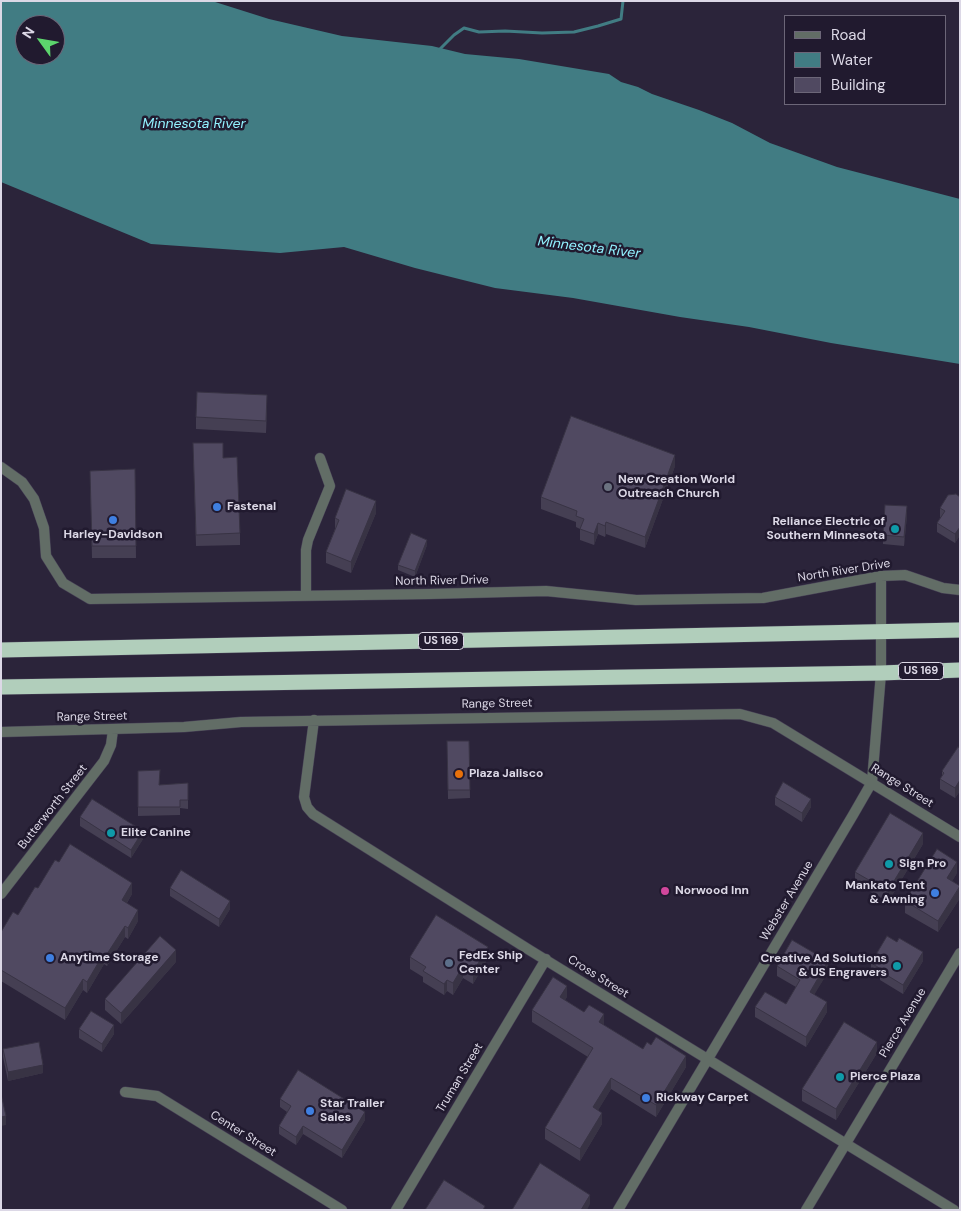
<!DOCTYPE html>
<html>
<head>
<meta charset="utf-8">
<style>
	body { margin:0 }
	#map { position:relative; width:961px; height:1211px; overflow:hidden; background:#2b243a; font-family:"DM Sans",sans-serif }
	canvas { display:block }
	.frame { position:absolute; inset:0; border:2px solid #dcd8e6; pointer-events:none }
	.legend { position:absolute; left:784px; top:15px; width:162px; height:90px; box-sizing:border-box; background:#211a2f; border:1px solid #6c6678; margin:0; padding:6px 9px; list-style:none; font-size:15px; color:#dcd8e6 }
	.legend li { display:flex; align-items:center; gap:10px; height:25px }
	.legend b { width:25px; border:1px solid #6c6678 }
	.north { position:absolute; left:15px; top:15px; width:50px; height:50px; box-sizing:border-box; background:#211a2f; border:1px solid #6c6678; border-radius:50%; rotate:302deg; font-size:14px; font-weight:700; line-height:20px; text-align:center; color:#dcd8e6 }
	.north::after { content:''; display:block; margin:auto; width:18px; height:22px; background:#5cd56d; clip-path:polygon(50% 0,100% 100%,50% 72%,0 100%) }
</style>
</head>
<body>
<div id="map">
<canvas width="961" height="1211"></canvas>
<div class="frame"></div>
<ul class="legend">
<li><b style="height:6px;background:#626d66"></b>Road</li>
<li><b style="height:14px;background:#417c83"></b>Water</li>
<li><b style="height:14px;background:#504961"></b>Building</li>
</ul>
<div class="north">N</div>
</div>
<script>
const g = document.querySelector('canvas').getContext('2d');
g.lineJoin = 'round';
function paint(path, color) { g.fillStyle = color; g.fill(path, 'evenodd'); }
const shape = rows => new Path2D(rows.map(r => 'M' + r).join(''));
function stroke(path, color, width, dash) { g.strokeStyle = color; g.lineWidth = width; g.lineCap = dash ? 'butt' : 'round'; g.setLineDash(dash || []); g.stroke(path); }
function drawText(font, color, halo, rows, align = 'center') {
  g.font = font + ' "DM Sans",sans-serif'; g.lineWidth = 5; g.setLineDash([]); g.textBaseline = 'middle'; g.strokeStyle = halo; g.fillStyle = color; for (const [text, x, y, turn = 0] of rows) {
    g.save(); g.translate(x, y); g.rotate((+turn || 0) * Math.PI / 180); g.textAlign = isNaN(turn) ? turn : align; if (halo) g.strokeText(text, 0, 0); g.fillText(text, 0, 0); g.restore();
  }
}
const water = shape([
	[1,1,212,1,269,19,342,36,432,46,465,54,519,59,609,74,621,82,638,87,652,94,699,110,732,123,770,143,798,153,837,167,960,199,960,364,831,343,749,327,680,317,573,298,495,288,415,268,344,247,280,253,151,244,1,182],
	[25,25,55,25,55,55,25,55]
]);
const stream = shape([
	[439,50,454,35,464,28,479,32,505,31,542,33,574,32,598,26,621,19,623,1]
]);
const minor = shape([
	[1,467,22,482,34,499,44,528,46,556,63,583,90,599,429,594,546,591,636,600,763,598,881,576,905,575,943,588,960,590],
	[306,596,306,550,308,540,330,486,320,458],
	[314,720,304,797,307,807,313,814,531,951,954,1210],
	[1,732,184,727,241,722,740,714,773,723,960,837],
	[1,894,104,761,111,745,113,730],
	[125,1092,157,1096,342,1210],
	[396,1210,546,959],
	[618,1210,853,815,872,782,881,673,881,576],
	[806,1210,960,953]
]);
const highway = shape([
	[1,650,960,630],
	[1,687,881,673,960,670]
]);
const wall = shape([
	[267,406,266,433,196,429,196,417],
	[193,443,223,458,240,533,240,545,196,546],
	[675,466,645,548,606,534,605,537,598,534,594,545,580,540,580,529,576,527,576,522,541,509,541,497],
	[135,469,136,558,92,558,90,471],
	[960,497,960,535,955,543,937,532,937,523,941,517,940,517,940,508],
	[376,513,351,573,326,563,326,552,335,529,335,518],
	[907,515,904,546,883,544,883,535],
	[427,545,415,577,398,570,398,565],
	[447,741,469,741,470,798,448,799],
	[960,748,960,791,955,798,940,789,940,779,942,776,942,771],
	[138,771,160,785,188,783,188,809,180,808,180,815,138,816],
	[775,797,811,807,802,822,775,805],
	[80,817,143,839,131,858,80,826],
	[923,844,888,902,855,883,855,872],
	[957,873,952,881,960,886,960,898,938,932,905,913,905,901],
	[38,888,132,894,127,903,138,921,128,939,125,937,107,966,104,964,87,993,83,990,65,1020,1,981,1,932,18,915],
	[170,888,230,909,219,927,170,896],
	[410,957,488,958,473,984,463,978,453,995,447,991,444,995,423,982,423,977,410,969],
	[923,961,903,994,880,980,880,977,871,972,871,963],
	[176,962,121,1024,105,1010,105,999],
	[777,966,828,972,814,994,827,1012,806,1047,755,1017,755,1007,786,1004,796,987,777,976],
	[567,997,565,1000,604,1025,643,1049,686,1067,656,1117,611,1089,598,1110,602,1124,580,1161,545,1139,545,1128,588,1057,532,1022,532,1010],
	[79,1029,114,1034,102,1052,79,1038],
	[3,1049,43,1073,8,1081,3,1057],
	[877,1053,836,1120,802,1101,802,1089],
	[280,1099,365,1120,342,1158,303,1134,296,1145,279,1134,279,1126,287,1112,280,1107]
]);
const shadedWall = shape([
	[267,395,267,406,266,433,266,421],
	[675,455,675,466,645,548,645,537],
	[376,501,376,513,351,573,351,562],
	[907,506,907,515,904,546,904,537],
	[606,522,606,534,605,537,605,526],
	[598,523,598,534,594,545,594,534],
	[960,527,960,535,955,543,955,534],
	[427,540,427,545,415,577,415,571],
	[960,780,960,791,955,798,955,788],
	[811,799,811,807,802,822,802,813],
	[143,831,143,839,131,858,131,850],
	[923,833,923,844,888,902,888,891],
	[957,862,957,873,947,890,947,878],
	[132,883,132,894,122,911,122,900],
	[960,887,960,898,938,932,938,921],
	[230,901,230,909,219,927,219,919],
	[138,910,138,921,128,939,128,928],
	[125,926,125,937,107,966,107,954],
	[488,947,488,958,473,984,473,972],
	[176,950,176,962,121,1024,121,1013],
	[923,952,923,961,903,994,903,985],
	[104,953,104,964,87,993,87,982],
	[828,961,828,972,810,1002,810,992],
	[463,966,463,978,453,995,453,983],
	[83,979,83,990,65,1020,65,1008],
	[447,980,447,991,444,995,444,984],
	[567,986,567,997,560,1008,560,997],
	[827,1002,827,1012,806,1047,806,1037],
	[604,1014,604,1025,599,1022],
	[114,1025,114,1034,102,1052,102,1044],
	[877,1042,877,1053,836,1120,836,1109],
	[686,1056,686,1067,656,1117,656,1105],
	[43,1065,43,1073,8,1081,8,1072],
	[611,1078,611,1089,593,1119,593,1107],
	[365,1112,365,1120,342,1158,342,1150],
	[602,1113,602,1124,580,1161,580,1149],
	[6,1116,6,1125,1,1126,1,1117],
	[303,1126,303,1134,296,1145,296,1137],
	[590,1195,590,1204,587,1210,581,1210]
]);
const building = shape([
	[197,392,267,395,266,421,196,417,197,392],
	[571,416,675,455,645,537,606,522,605,526,598,523,594,534,580,529,584,519,576,516,577,511,541,497,571,416],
	[193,443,223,443,223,458,237,457,240,533,196,535,193,443],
	[135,469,136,546,92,546,90,471,135,469],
	[346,489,376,501,351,562,326,552,339,520,335,518,346,489],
	[956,494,960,497,960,527,955,534,937,523,945,511,940,508,948,495,956,494],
	[885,505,907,506,904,537,883,535,885,505],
	[411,533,427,540,415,571,398,565,411,533],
	[447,741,469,741,470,790,448,790,447,741],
	[958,747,960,748,960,780,955,788,940,779,944,773,942,771,958,747],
	[160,770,159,785,188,783,188,800,180,800,180,807,138,807,138,771,160,770],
	[783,782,811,799,802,813,775,797,783,782],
	[92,799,143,831,131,850,80,817,92,799],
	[890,813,923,833,888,891,855,872,890,813],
	[70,844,132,883,122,900,138,910,128,928,125,926,107,954,104,953,87,982,83,979,65,1008,1,970,1,932,13,912,18,915,35,887,38,888,55,860,59,862,70,844],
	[937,849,957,862,947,878,960,886,938,921,905,901,937,849],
	[181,870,230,901,219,919,170,888,181,870],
	[436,915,488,947,473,972,463,966,453,983,447,980,444,984,423,971,426,967,410,957,436,915],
	[160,936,176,950,121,1013,105,999,160,936],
	[887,936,897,942,899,938,923,952,903,985,880,971,881,969,871,963,887,936],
	[792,940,828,961,810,992,827,1002,806,1037,755,1007,765,992,786,1004,800,980,777,966,792,940],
	[553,977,567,986,560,997,584,1012,589,1005,604,1014,599,1022,643,1049,647,1042,651,1045,656,1037,686,1056,656,1105,611,1078,593,1107,602,1113,580,1149,545,1128,593,1048,532,1010,553,977],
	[91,1011,114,1025,102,1044,79,1029,91,1011],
	[844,1022,877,1042,836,1109,802,1089,844,1022],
	[39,1042,43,1065,8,1072,3,1049,39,1042],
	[298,1070,365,1112,342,1150,303,1126,296,1137,279,1126,291,1106,280,1099,298,1070],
	[1,1094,6,1116,1,1117,1,1094],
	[540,1163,590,1195,581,1210,512,1210,540,1163],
	[444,1180,485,1206,483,1210,425,1210,444,1180]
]);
const markers = [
	[608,487,5,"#6b7280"],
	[217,507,5,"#3f7fe0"],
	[113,520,5,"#3f7fe0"],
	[895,529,5,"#0f9aa8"],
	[459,774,5,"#e8710a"],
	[111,833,5,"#0f9aa8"],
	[889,864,5,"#0f9aa8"],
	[665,891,5,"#d1479c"],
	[935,893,5,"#3f7fe0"],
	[50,958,5,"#3f7fe0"],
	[449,963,5,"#5c6f8a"],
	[897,966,5,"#0f9aa8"],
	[840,1077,5,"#0f9aa8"],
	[646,1098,5,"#3f7fe0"],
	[310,1111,5,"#3f7fe0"]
];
const shields = [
	[441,641,45],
	[921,671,45]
];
const shieldNames = [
	["US 169",441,641],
	["US 169",921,671]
];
const poiNames = [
	["New Creation World",618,480],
	["Outreach Church",618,494],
	["Fastenal",227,507],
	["Reliance Electric of",885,522,"right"],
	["Southern Minnesota",885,536,"right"],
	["Harley-Davidson",113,535,"center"],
	["Plaza Jalisco",469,774],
	["Elite Canine",121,833],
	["Sign Pro",899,864],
	["Mankato Tent",925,886,"right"],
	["& Awning",925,900,"right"],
	["Norwood Inn",675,891],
	["FedEx Ship",459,956],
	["Center",459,970],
	["Anytime Storage",60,958],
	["Creative Ad Solutions",887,959,"right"],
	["& US Engravers",887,973,"right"],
	["Pierce Plaza",850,1077],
	["Rickway Carpet",656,1098],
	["Star Trailer",320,1104],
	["Sales",320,1118]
];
const streetNames = [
	["North River Drive",844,571,-9],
	["North River Drive",442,581,-1],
	["Range Street",497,704,-1],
	["Range Street",92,717,-1],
	["Range Street",902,786,32],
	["Butterworth Street",53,807,-52],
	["Webster Avenue",787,901,-59],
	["Cross Street",598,977,32],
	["Pierce Avenue",903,1023,-59],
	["Truman Street",460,1078,-59],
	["Center Street",243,1134,32]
];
const waterNames = [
	["Minnesota River",194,124],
	["Minnesota River",589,248,7]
];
paint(water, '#417c83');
stroke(stream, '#417c83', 3);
stroke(minor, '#474156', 11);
stroke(highway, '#474156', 16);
stroke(minor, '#626d66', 10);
stroke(highway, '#b1cebb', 15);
paint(wall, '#453f53');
paint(shadedWall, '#383344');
paint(building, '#504961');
stroke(building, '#383344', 1);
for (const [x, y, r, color] of markers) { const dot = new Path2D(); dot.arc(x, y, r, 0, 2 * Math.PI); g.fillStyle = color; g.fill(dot); stroke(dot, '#211a2f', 2); }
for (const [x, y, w] of shields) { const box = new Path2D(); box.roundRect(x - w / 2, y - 8.5, w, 17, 4); g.fillStyle = '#211a2f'; g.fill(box); stroke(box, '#dcd8e6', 1); }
drawText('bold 11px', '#dcd8e6', null, shieldNames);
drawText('bold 12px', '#dcd8e6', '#211a2f', poiNames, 'left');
drawText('12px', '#dcd8e6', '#211a2f', streetNames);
drawText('italic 14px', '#92f2ff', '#211a2f', waterNames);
</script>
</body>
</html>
